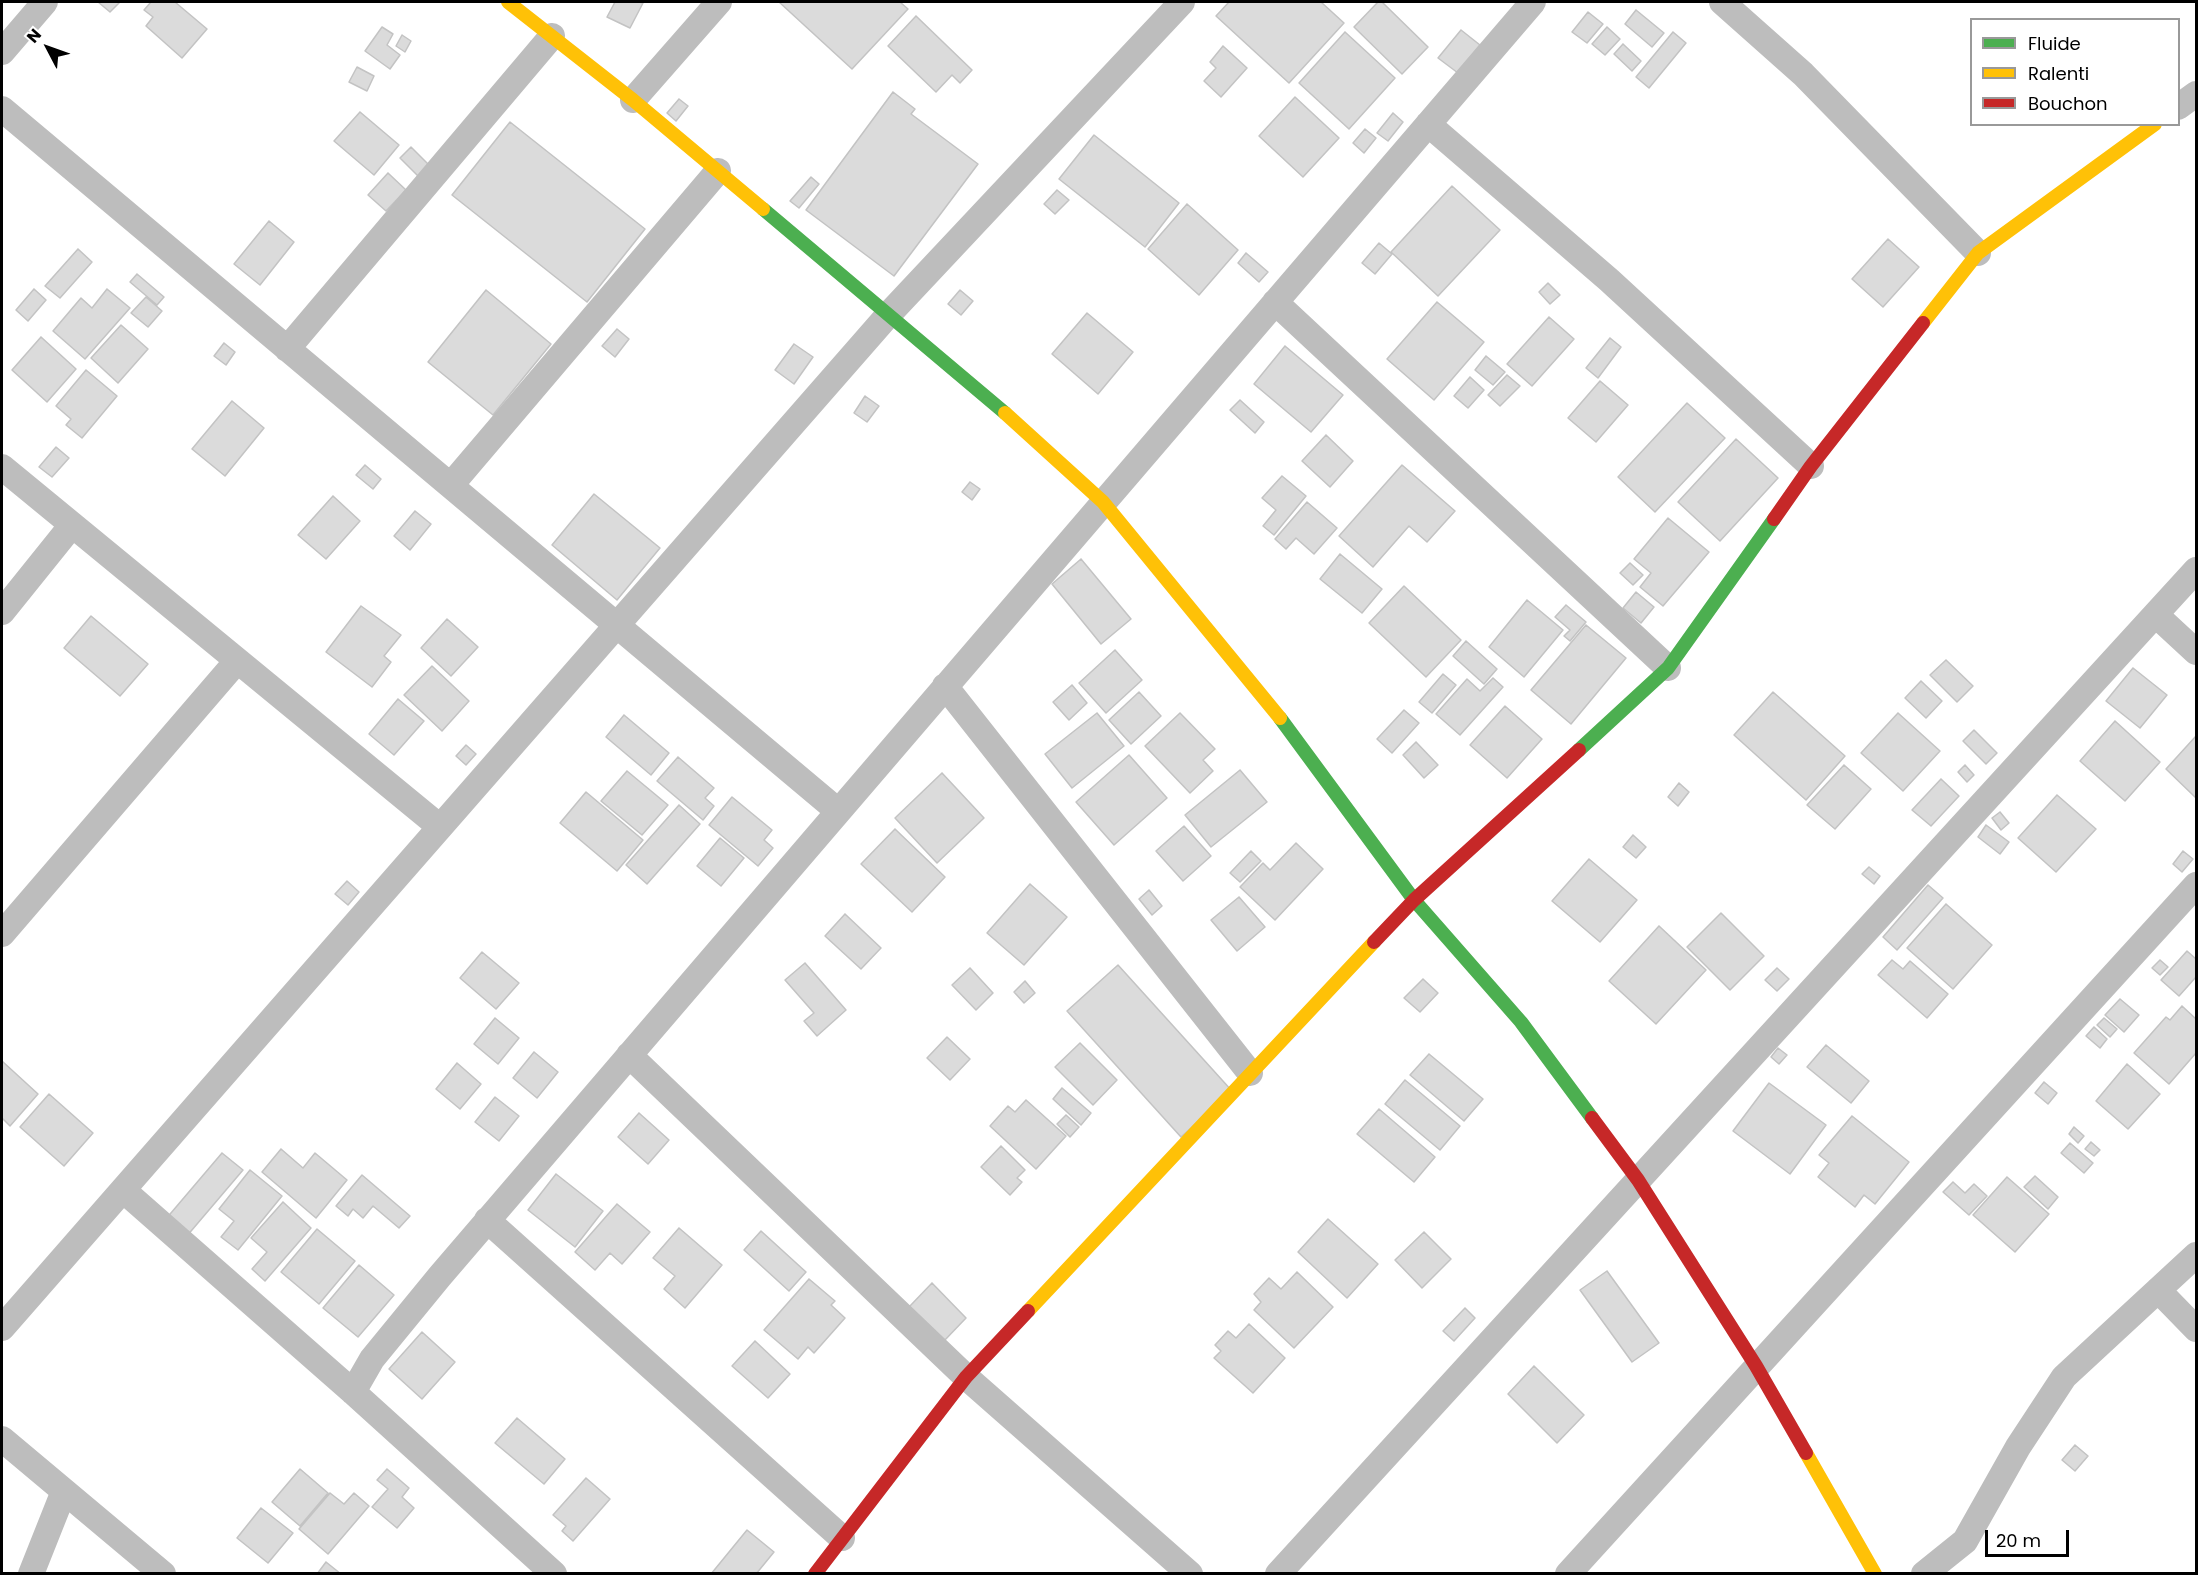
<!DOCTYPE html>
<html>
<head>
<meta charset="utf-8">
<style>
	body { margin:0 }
	#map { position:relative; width:2198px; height:1575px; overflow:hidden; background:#fff; font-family:Poppins,sans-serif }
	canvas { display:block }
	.frame { position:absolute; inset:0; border:3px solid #000; pointer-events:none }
	.legend { position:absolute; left:1970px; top:18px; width:210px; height:108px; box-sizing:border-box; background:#fff; border:2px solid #999; margin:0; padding:8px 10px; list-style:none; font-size:18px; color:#000 }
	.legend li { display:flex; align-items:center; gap:12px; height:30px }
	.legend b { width:30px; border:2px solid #999 }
	.north { position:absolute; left:18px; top:18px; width:60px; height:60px; -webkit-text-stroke:4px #fff; paint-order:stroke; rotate:311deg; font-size:16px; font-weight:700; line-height:24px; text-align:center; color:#000 }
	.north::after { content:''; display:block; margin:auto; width:21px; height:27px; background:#000; clip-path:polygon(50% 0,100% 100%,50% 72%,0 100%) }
	.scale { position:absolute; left:1985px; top:1530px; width:84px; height:27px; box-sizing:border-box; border:3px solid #000; border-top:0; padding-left:8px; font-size:18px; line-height:21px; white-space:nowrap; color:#000; -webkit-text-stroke:4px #fff; paint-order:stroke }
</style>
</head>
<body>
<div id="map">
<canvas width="2198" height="1575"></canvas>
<div class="frame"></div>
<ul class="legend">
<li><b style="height:8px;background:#4caf50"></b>Fluide</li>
<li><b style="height:8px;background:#ffc107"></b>Ralenti</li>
<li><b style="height:8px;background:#c62828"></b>Bouchon</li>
</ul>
<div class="north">N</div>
<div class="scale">20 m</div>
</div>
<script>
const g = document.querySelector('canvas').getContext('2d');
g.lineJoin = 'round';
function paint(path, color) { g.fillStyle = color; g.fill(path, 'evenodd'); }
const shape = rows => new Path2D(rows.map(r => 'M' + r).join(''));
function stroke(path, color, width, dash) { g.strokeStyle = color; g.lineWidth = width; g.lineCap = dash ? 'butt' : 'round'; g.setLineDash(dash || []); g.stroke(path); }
const building = shape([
	[98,2,120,2,110,12,98,2],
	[151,2,175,2,207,29,182,58,146,26,153,17,144,10,151,2],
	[615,2,639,2,643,3,630,28,607,17,615,2],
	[779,2,900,2,908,9,852,69,779,2],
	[1229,2,1321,2,1344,23,1289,83,1216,16,1229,2],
	[1378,2,1382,2,1428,47,1402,74,1354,27,1378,2],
	[1636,10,1664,33,1652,47,1625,24,1636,10],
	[1588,12,1603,24,1587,43,1572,32,1588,12],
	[916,16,972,70,960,83,952,75,936,92,888,46,916,16],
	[382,27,393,34,387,45,400,55,390,69,365,51,382,27],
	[1607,27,1620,39,1605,55,1592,44,1607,27],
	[1461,30,1480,45,1458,73,1438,58,1461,30],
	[1345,32,1395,78,1349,129,1299,83,1345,32],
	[1673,32,1686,43,1649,88,1636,77,1673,32],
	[402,35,411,41,405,52,396,46,402,35],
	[1623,44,1641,61,1632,71,1614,54,1623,44],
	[1223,46,1247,68,1221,97,1204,81,1216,68,1210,62,1223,46],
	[357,67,374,76,367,91,349,82,357,67],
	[893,92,915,109,911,114,978,164,894,276,806,210,893,92],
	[1295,97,1339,138,1303,177,1259,136,1295,97],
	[679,99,688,106,676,121,667,113,679,99],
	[360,112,399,145,374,175,334,141,360,112],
	[1393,113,1403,122,1388,141,1377,133,1393,113],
	[510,122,645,229,587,302,452,195,510,122],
	[1365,129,1376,138,1364,153,1353,143,1365,129],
	[1094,135,1179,203,1145,247,1059,179,1094,135],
	[411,147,433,169,422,180,400,158,411,147],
	[388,173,406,190,386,211,368,195,388,173],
	[811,177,819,184,799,208,790,201,811,177],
	[1452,186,1500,230,1438,296,1391,252,1452,186],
	[1057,190,1069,200,1055,214,1044,204,1057,190],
	[1187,204,1238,250,1199,295,1148,249,1187,204],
	[269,221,294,242,260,285,234,264,269,221],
	[1888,239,1919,267,1883,307,1852,279,1888,239],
	[1379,243,1392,254,1375,274,1362,263,1379,243],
	[78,249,92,262,60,298,45,286,78,249],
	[1246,253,1268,272,1259,282,1238,263,1246,253],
	[137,274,164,297,157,305,130,282,137,274],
	[1548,283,1560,295,1550,304,1539,292,1548,283],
	[34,289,46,300,28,321,16,310,34,289],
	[107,289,130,308,85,359,53,331,81,298,92,308,107,289],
	[486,290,551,344,493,415,428,362,486,290],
	[960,290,973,301,961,315,948,304,960,290],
	[146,297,162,311,148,327,131,313,146,297],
	[1437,302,1484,342,1434,400,1387,359,1437,302],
	[1087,313,1133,352,1098,394,1052,354,1087,313],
	[1549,317,1574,339,1532,386,1507,364,1549,317],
	[121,325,148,349,118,383,91,358,121,325],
	[617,329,629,339,615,357,602,346,617,329],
	[41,337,76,369,47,402,12,370,41,337],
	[1610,338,1621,347,1598,378,1586,368,1610,338],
	[224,343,235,352,226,365,214,356,224,343],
	[794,344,813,357,794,384,775,370,794,344],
	[1285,346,1343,395,1311,432,1254,384,1285,346],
	[1486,356,1505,372,1493,385,1475,370,1486,356],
	[86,370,117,396,82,438,66,425,71,419,56,406,86,370],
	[1507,375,1520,386,1500,406,1488,395,1507,375],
	[1470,377,1484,390,1468,408,1454,396,1470,377],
	[1600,381,1628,405,1596,442,1568,418,1600,381],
	[865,396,879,406,867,422,854,413,865,396],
	[1240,400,1264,422,1255,433,1230,410,1240,400],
	[232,401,264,428,225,476,192,449,232,401],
	[1687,403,1725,438,1655,512,1618,477,1687,403],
	[1326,435,1353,461,1330,487,1302,461,1326,435],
	[1736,439,1778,478,1720,541,1678,502,1736,439],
	[56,447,69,458,52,477,39,467,56,447],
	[365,465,381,479,373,489,356,475,365,465],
	[1402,465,1455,511,1427,542,1409,526,1373,567,1339,536,1402,465],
	[1282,476,1306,496,1274,535,1263,526,1276,510,1262,498,1282,476],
	[970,482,980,489,972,500,962,492,970,482],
	[594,494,660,548,617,600,552,545,594,494],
	[333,496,360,521,326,559,298,535,333,496],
	[1307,502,1337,528,1314,554,1296,538,1286,549,1275,539,1307,502],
	[415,511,431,524,410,550,394,536,415,511],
	[1668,518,1709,552,1663,606,1640,587,1651,573,1634,559,1668,518],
	[1340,554,1382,589,1362,613,1320,579,1340,554],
	[1081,559,1131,619,1101,644,1052,584,1081,559],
	[1630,563,1643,575,1633,585,1620,573,1630,563],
	[1404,586,1461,640,1426,677,1369,623,1404,586],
	[1636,592,1654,607,1641,623,1623,608,1636,592],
	[1527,600,1563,630,1524,677,1489,647,1527,600],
	[1566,605,1586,622,1570,641,1564,636,1570,630,1555,617,1566,605],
	[361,606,401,635,384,656,391,662,372,687,326,652,361,606],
	[91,616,148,664,120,696,64,648,91,616],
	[447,619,478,647,451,676,421,648,447,619],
	[1586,625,1626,658,1571,724,1531,690,1586,625],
	[1466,641,1497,669,1484,684,1453,656,1466,641],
	[1115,650,1142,680,1106,713,1079,683,1115,650],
	[1946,660,1973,686,1957,702,1930,675,1946,660],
	[432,666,469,701,442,731,404,695,432,666],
	[2133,668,2167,695,2140,728,2106,701,2133,668],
	[1443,674,1456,685,1432,713,1419,702,1443,674],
	[1493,678,1503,687,1460,735,1436,714,1467,679,1480,691,1493,678],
	[1921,681,1942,701,1926,718,1905,698,1921,681],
	[1072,685,1087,703,1069,720,1053,702,1072,685],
	[1139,692,1161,716,1131,744,1109,720,1139,692],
	[1773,692,1845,756,1806,800,1734,735,1773,692],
	[398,699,424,721,394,755,369,734,398,699],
	[1505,706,1542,739,1507,778,1470,745,1505,706],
	[1404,710,1419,723,1392,753,1377,739,1404,710],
	[1097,713,1124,746,1072,788,1045,754,1097,713],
	[1180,713,1215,749,1203,760,1213,771,1190,793,1145,746,1180,713],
	[1898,713,1940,751,1903,791,1861,753,1898,713],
	[624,715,669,753,651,775,606,737,624,715],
	[2115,721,2160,762,2125,801,2080,761,2115,721],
	[1974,730,1997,753,1986,764,1963,741,1974,730],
	[2196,736,2196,798,2166,769,2196,736],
	[1416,742,1438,765,1424,778,1403,755,1416,742],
	[466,745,476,754,466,765,456,756,466,745],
	[1129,755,1167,798,1114,845,1076,802,1129,755],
	[678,757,714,788,705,798,714,806,703,820,657,781,678,757],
	[1844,765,1871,789,1835,829,1807,805,1844,765],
	[1965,765,1974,775,1967,782,1958,772,1965,765],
	[1240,770,1267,802,1211,847,1185,815,1240,770],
	[627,771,668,805,642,835,601,801,627,771],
	[942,773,984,818,937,863,895,818,942,773],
	[1941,779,1959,796,1931,826,1912,810,1941,779],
	[1679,783,1689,792,1678,806,1668,797,1679,783],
	[586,792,643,840,617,871,560,823,586,792],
	[2057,795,2096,829,2056,872,2018,838,2057,795],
	[732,797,772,830,764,840,773,848,758,866,709,825,732,797],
	[679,805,700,824,647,884,626,865,679,805],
	[2000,812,2009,823,2001,830,1992,818,2000,812],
	[1986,825,2009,842,2000,854,1978,837,1986,825],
	[1184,826,1211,856,1183,881,1156,851,1184,826],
	[895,829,945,877,912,912,861,864,895,829],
	[1633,835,1646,847,1636,858,1623,847,1633,835],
	[720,838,744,858,721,886,697,866,720,838],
	[1296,843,1323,869,1275,920,1240,887,1263,863,1270,870,1296,843],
	[1251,851,1261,861,1240,882,1230,873,1251,851],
	[2183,851,2193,859,2182,872,2173,864,2183,851],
	[1589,859,1637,900,1600,942,1552,901,1589,859],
	[1869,867,1880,876,1874,884,1862,874,1869,867],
	[347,881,359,892,348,905,335,894,347,881],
	[1030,884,1067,917,1024,965,987,933,1030,884],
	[1928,885,1943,898,1897,950,1883,937,1928,885],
	[1149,890,1162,906,1152,915,1139,899,1149,890],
	[1239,897,1265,927,1237,951,1211,920,1239,897],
	[1946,904,1992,945,1953,989,1907,948,1946,904],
	[1721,913,1764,956,1730,990,1687,947,1721,913],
	[845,914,881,948,861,969,825,936,845,914],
	[1659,926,1706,970,1656,1024,1609,981,1659,926],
	[2187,951,2196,959,2196,977,2179,996,2161,980,2187,951],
	[482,952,519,983,496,1009,460,978,482,952],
	[1892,960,1903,969,1910,961,1948,994,1927,1018,1878,975,1892,960],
	[2160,960,2168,967,2160,975,2152,968,2160,960],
	[805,963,846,1010,817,1036,804,1021,814,1013,785,980,805,963],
	[1118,965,1232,1091,1181,1137,1067,1011,1118,965],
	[970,968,993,993,976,1010,952,985,970,968],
	[1777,968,1789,979,1777,991,1765,980,1777,968],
	[1423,979,1438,993,1420,1012,1404,998,1423,979],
	[1025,981,1035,993,1024,1003,1014,992,1025,981],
	[2120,999,2139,1015,2124,1032,2105,1015,2120,999],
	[2182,1006,2196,1019,2196,1053,2169,1084,2134,1053,2166,1017,2170,1020,2182,1006],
	[495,1018,519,1038,498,1064,474,1044,495,1018],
	[2104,1018,2117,1029,2110,1037,2097,1025,2104,1018],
	[2094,1027,2107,1039,2100,1048,2086,1036,2094,1027],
	[947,1037,970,1059,950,1080,927,1058,947,1037],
	[1080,1043,1117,1080,1093,1105,1055,1067,1080,1043],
	[1826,1045,1869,1081,1851,1103,1807,1067,1826,1045],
	[1778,1048,1787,1055,1779,1064,1771,1057,1778,1048],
	[534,1052,558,1072,537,1098,513,1078,534,1052],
	[1429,1054,1483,1099,1464,1121,1410,1075,1429,1054],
	[2,1061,38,1094,10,1126,2,1118,2,1061],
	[457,1063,481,1084,460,1109,436,1089,457,1063],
	[2127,1064,2160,1094,2128,1129,2096,1101,2127,1064],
	[1405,1080,1460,1126,1440,1150,1385,1104,1405,1080],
	[2044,1082,2057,1093,2048,1104,2035,1093,2044,1082],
	[1769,1083,1826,1125,1790,1174,1733,1131,1769,1083],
	[1062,1088,1091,1113,1081,1125,1053,1099,1062,1088],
	[49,1094,93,1133,64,1166,20,1127,49,1094],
	[495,1097,519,1116,499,1141,475,1122,495,1097],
	[1026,1100,1066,1136,1036,1169,990,1126,1008,1106,1015,1112,1026,1100],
	[1379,1109,1435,1157,1414,1182,1357,1134,1379,1109],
	[639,1113,669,1140,648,1164,618,1137,639,1113],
	[1066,1115,1079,1127,1070,1137,1057,1124,1066,1115],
	[1852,1116,1909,1162,1875,1204,1864,1195,1855,1207,1818,1177,1829,1163,1819,1155,1852,1116],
	[2074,1127,2084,1136,2078,1143,2069,1134,2074,1127],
	[2091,1142,2100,1150,2094,1156,2085,1149,2091,1142],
	[2070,1143,2093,1163,2084,1173,2061,1153,2070,1143],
	[1001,1146,1025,1170,1017,1178,1022,1182,1010,1195,981,1167,1001,1146],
	[281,1149,303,1168,315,1153,347,1180,316,1218,262,1172,281,1149],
	[222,1153,243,1170,186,1237,165,1220,222,1153],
	[250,1170,282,1196,238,1250,221,1237,234,1221,219,1209,250,1170],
	[556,1174,603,1211,575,1247,528,1210,556,1174],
	[362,1175,410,1216,399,1228,373,1206,363,1218,353,1209,348,1216,336,1206,362,1175],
	[2035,1176,2058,1197,2048,1209,2024,1187,2035,1176],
	[2007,1177,2049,1214,2015,1252,1973,1215,2007,1177],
	[1953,1182,1965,1193,1974,1184,1987,1196,1969,1215,1943,1192,1953,1182],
	[283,1202,311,1228,265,1281,252,1269,267,1252,251,1238,283,1202],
	[617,1204,650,1232,622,1264,610,1253,595,1270,575,1252,617,1204],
	[1328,1219,1378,1264,1347,1298,1298,1252,1328,1219],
	[679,1228,722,1265,685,1308,664,1289,675,1276,653,1258,679,1228],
	[317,1229,355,1261,319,1304,281,1272,317,1229],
	[761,1231,806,1272,789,1291,744,1250,761,1231],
	[1424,1232,1451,1259,1422,1288,1395,1260,1424,1232],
	[359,1265,394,1295,358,1337,323,1308,359,1265],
	[1607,1271,1659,1343,1632,1362,1580,1290,1607,1271],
	[1297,1272,1333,1307,1294,1348,1254,1310,1261,1302,1254,1294,1269,1278,1281,1289,1297,1272],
	[809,1279,835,1301,831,1305,845,1318,814,1353,808,1347,798,1359,764,1330,809,1279],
	[932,1283,966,1318,944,1341,909,1307,932,1283],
	[1465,1308,1475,1318,1454,1341,1443,1331,1465,1308],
	[1249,1324,1285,1358,1253,1393,1214,1358,1221,1351,1215,1345,1228,1331,1236,1338,1249,1324],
	[422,1332,455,1362,422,1399,389,1369,422,1332],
	[755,1341,790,1374,768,1398,732,1366,755,1341],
	[1534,1366,1584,1415,1557,1443,1508,1394,1534,1366],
	[517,1418,565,1459,544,1484,495,1443,517,1418],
	[2075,1445,2088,1456,2075,1471,2062,1460,2075,1445],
	[300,1469,328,1493,300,1526,272,1502,300,1469],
	[387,1469,409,1488,402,1497,414,1508,397,1528,372,1507,388,1489,377,1480,387,1469],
	[586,1478,610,1499,573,1541,562,1531,566,1526,553,1515,586,1478],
	[330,1493,344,1504,354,1493,369,1506,328,1554,299,1529,330,1493],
	[261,1508,293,1533,268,1563,237,1538,261,1508],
	[747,1530,774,1552,756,1574,711,1574,747,1530],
	[326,1562,341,1574,317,1574,326,1562]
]);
const street = shape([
	[1722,2,1803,74,1978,253],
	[2,52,45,2],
	[633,100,719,2],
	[2178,107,2196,94],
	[2,109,838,811],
	[1428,124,1609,280,1811,466],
	[1275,302,1668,668],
	[287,349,552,36],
	[2,467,440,827],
	[451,485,718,171],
	[2,612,72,525],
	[2156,615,2196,652],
	[945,686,1250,1073],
	[2,934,237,661],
	[629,1055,966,1377,1190,1574],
	[123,1190,353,1392,554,1574],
	[487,1220,842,1538],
	[2158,1290,2196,1329],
	[2,1328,889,314,1182,2],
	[353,1392,372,1359,440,1276,1533,2],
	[2,1439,163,1574],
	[31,1574,64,1491],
	[1278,1574,2196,570],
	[1568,1574,2196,885],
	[1924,1574,1965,1541,2018,1447,2064,1377,2196,1255]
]);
const fast = shape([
	[763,209,1005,413],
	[1280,718,1414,900,1521,1022,1592,1118],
	[1579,750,1668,668,1774,519]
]);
const slow = shape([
	[508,2,633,100,763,209],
	[1923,323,1978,253,2155,124],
	[1005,413,1103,502,1280,718],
	[1028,1311,1374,942],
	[1806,1453,1875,1574]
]);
const jam = shape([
	[1774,519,1811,466,1923,323],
	[1374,942,1414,900,1579,750],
	[1592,1118,1638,1180,1756,1366,1806,1453],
	[815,1574,966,1377,1028,1311]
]);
paint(building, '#dbdbdb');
stroke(building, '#c3c3c3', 1.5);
stroke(street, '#bdbdbd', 26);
stroke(fast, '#4caf50', 14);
stroke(slow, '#ffc107', 14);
stroke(jam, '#c62828', 14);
</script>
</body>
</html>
